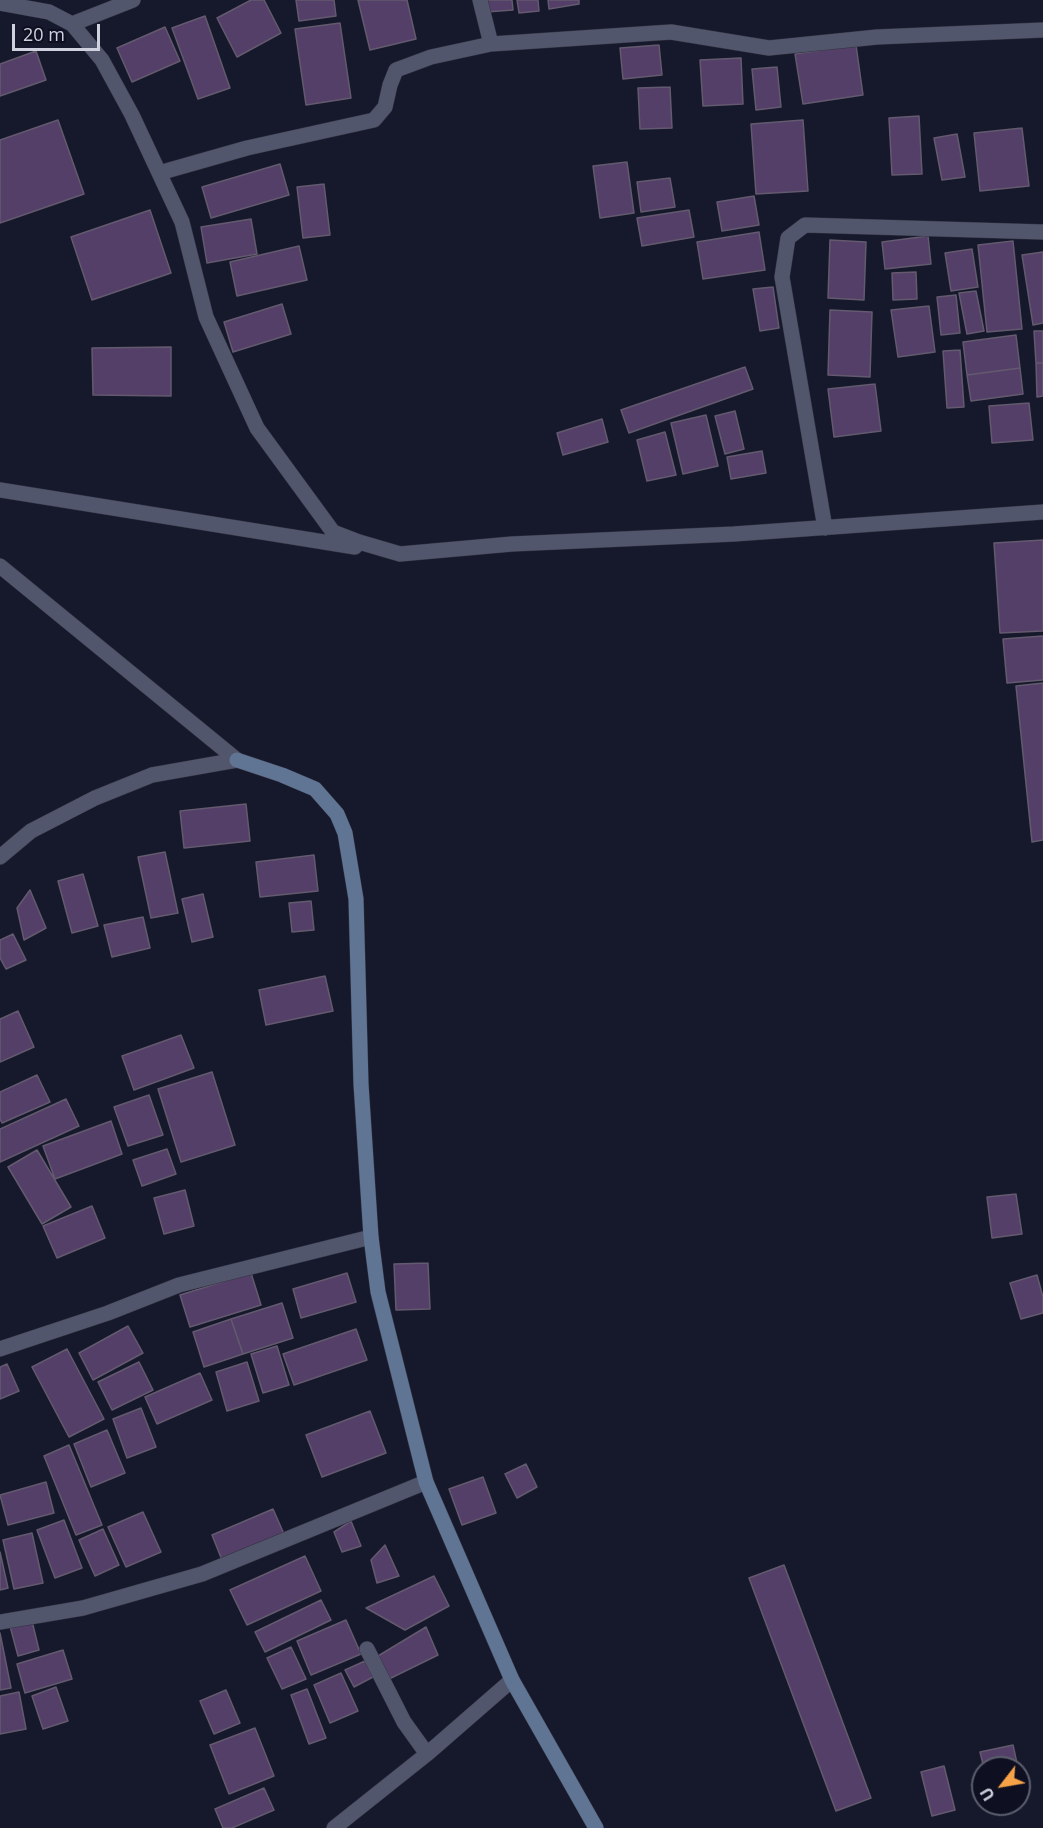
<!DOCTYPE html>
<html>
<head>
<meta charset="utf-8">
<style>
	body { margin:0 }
	#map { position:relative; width:1043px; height:1828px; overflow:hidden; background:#16192b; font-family:"Open Sans",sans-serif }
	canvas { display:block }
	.north { position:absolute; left:971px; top:1756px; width:60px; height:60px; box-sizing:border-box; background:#0e1021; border:2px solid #5b5e6d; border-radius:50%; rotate:239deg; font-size:16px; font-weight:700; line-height:24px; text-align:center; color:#cfd2de }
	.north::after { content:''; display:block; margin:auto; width:21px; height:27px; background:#f6a247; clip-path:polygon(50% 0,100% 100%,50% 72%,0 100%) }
	.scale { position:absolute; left:12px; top:24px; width:88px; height:27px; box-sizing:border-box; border:3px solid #cfd2de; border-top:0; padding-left:8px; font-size:18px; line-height:21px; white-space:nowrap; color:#cfd2de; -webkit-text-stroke:4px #0e1021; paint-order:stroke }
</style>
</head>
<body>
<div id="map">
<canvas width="1043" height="1828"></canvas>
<div class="north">U</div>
<div class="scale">20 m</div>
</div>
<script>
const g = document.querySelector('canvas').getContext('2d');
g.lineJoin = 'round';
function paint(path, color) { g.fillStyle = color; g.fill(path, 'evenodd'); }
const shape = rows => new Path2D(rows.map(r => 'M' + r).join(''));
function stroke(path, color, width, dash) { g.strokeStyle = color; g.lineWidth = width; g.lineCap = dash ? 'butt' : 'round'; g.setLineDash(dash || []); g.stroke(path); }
const building = shape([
	[251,0,264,0,281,33,237,57,217,18,251,0],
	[296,0,334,0,336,16,299,21,296,0],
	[358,0,407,0,416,39,370,50,358,0],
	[485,0,512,0,513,10,486,12,485,0],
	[517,0,538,0,539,11,519,13,517,0],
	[548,0,579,0,579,4,549,9,548,0],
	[205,16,230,88,198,99,172,28,205,16],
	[340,23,351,98,306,105,295,29,340,23],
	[165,27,180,61,132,82,117,48,165,27],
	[659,45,662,75,623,79,620,48,659,45],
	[856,45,863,95,803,104,795,54,856,45],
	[36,51,46,80,0,96,0,64,36,51],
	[741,58,743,104,703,106,700,60,741,58],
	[777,67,781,107,756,110,752,69,777,67],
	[670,87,672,128,640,129,638,88,670,87],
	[919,116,922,174,892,175,889,118,919,116],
	[58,120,84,194,0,223,0,140,58,120],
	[803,120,808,191,756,194,751,124,803,120],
	[1022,128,1029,186,980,191,974,133,1022,128],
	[957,134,965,177,942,180,934,138,957,134],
	[627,162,634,213,600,218,593,166,627,162],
	[280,164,289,195,211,218,202,187,280,164],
	[670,178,675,207,641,212,637,182,670,178],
	[324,184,330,235,303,238,297,187,324,184],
	[754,196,759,225,722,231,717,202,754,196],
	[150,210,171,273,92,300,71,237,150,210],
	[689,210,694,237,642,246,637,218,689,210],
	[251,219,257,254,207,263,201,227,251,219],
	[759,232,765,270,703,279,697,242,759,232],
	[928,236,931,264,885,269,882,242,928,236],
	[830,240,866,242,864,300,828,298,830,240],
	[1013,241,1022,329,987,332,978,245,1013,241],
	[299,246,307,280,237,296,230,262,299,246],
	[972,249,978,287,951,291,945,253,972,249],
	[1043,252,1043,323,1033,325,1022,255,1043,252],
	[916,272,917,299,893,300,892,273,916,272],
	[773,287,779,328,760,331,753,289,773,287],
	[976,291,984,331,967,334,959,293,976,291],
	[956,295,960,333,941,335,937,297,956,295],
	[282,304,291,334,233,352,224,322,282,304],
	[929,306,935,352,898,357,891,310,929,306],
	[830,310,872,312,870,377,828,375,830,310],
	[1034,331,1043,331,1043,363,1036,363,1034,331],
	[1016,335,1020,368,967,375,963,342,1016,335],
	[171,347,171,396,93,395,92,348,171,347],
	[960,350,964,407,947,408,943,351,960,350],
	[1036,363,1043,363,1043,396,1037,397,1036,363],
	[745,367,753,389,629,433,621,410,745,367],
	[1020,368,1023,394,971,401,967,375,1020,368],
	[875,384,881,431,834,437,828,389,875,384],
	[1029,403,1033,440,992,443,989,406,1029,403],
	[735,411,744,449,725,454,715,416,735,411],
	[706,415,718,466,683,474,671,423,706,415],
	[602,419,608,442,563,455,557,433,602,419],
	[665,432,676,475,647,481,637,440,665,432],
	[762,451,766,473,731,479,727,457,762,451],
	[1043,540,1043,631,1000,633,994,543,1043,540],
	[1043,636,1043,680,1007,683,1003,639,1043,636],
	[1043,683,1043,840,1032,842,1016,686,1043,683],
	[246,804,250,841,184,848,180,811,246,804],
	[165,852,178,913,151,918,138,857,165,852],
	[314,855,318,891,260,897,256,862,314,855],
	[83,874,98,926,72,933,58,881,83,874],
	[30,890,46,928,24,940,17,908,30,890],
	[203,894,213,937,192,942,182,899,203,894],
	[311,901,314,930,292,932,289,903,311,901],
	[143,917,150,948,112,957,104,925,143,917],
	[13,934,26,960,6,969,0,958,0,940,13,934],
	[325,976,333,1011,266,1025,259,990,325,976],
	[18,1011,34,1047,0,1062,0,1019,18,1011],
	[181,1035,194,1068,134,1090,122,1056,181,1035],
	[212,1072,235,1145,181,1162,158,1089,212,1072],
	[37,1075,50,1102,2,1123,0,1119,0,1092,37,1075],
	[149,1095,163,1135,128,1146,114,1107,149,1095],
	[66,1099,79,1126,0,1162,0,1129,66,1099],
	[111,1121,122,1154,55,1179,43,1146,111,1121],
	[167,1149,176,1174,142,1186,133,1160,167,1149],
	[37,1150,71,1207,42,1224,8,1167,37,1150],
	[185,1190,194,1226,164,1234,154,1198,185,1190],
	[1016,1194,1022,1234,992,1238,987,1197,1016,1194],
	[92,1206,105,1238,57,1258,43,1226,92,1206],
	[428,1263,430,1309,396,1310,394,1264,428,1263],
	[251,1273,261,1305,190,1327,180,1295,251,1273],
	[347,1273,356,1302,301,1318,293,1289,347,1273],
	[1037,1275,1043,1297,1043,1313,1021,1319,1010,1283,1037,1275],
	[282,1303,293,1338,243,1354,231,1319,282,1303],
	[231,1319,243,1354,204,1367,193,1332,231,1319],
	[128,1326,143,1353,93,1380,79,1353,128,1326],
	[356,1329,367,1360,294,1385,283,1354,356,1329],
	[277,1346,289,1385,263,1393,251,1354,277,1346],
	[67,1349,104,1419,69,1437,32,1367,67,1349],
	[139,1362,153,1390,112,1410,98,1382,139,1362],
	[247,1362,259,1401,227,1411,216,1372,247,1362],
	[7,1364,19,1391,0,1399,0,1367,7,1364],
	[200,1373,212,1400,157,1424,145,1397,200,1373],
	[141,1408,156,1447,127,1458,113,1419,141,1408],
	[370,1411,386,1453,322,1477,306,1435,370,1411],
	[107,1430,125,1473,91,1487,74,1444,107,1430],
	[69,1445,102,1525,76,1535,44,1456,69,1445],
	[526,1464,537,1487,517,1498,505,1474,526,1464],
	[483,1477,496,1513,462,1525,449,1489,483,1477],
	[46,1482,54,1513,8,1525,0,1495,46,1482],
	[273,1509,284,1534,222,1560,212,1535,273,1509],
	[143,1512,161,1552,126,1567,108,1527,143,1512],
	[64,1520,82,1568,55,1578,37,1530,64,1520],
	[351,1521,361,1546,342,1552,334,1532,351,1521],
	[103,1529,119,1565,95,1576,79,1540,103,1529],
	[32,1533,43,1583,14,1589,3,1540,32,1533],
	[385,1545,399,1576,377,1583,371,1560,385,1545],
	[0,1552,8,1588,0,1590,0,1552],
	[305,1556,321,1591,247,1625,230,1590,305,1556],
	[784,1565,871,1798,836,1811,749,1578,784,1565],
	[434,1576,449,1606,405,1630,366,1608,434,1576],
	[321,1600,331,1620,265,1652,255,1632,321,1600],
	[346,1620,361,1654,311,1675,297,1641,346,1620],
	[32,1621,39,1650,18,1656,10,1626,32,1621],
	[426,1627,438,1655,389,1679,378,1656,426,1627],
	[0,1633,11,1688,0,1690,0,1633],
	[291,1647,306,1679,282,1689,267,1658,291,1647],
	[63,1650,72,1679,25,1693,17,1664,63,1650],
	[365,1661,373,1677,354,1687,345,1670,365,1661],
	[341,1673,358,1711,330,1723,314,1685,341,1673],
	[56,1687,68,1721,43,1729,32,1696,56,1687],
	[307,1689,326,1738,309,1744,291,1695,307,1689],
	[226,1690,240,1723,214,1734,200,1701,226,1690],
	[19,1692,26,1729,0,1734,0,1696,19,1692],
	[255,1728,274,1776,229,1794,210,1745,255,1728],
	[1013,1745,1018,1768,984,1768,980,1752,1013,1745],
	[944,1766,955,1810,932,1816,921,1772,944,1766],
	[264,1788,274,1810,232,1828,223,1828,215,1809,264,1788]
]);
const street = shape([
	[480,0,491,44],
	[0,3,49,12,72,24,102,60,132,115,182,222,206,317,257,428,333,532,359,542,400,554,512,544,734,534,1043,512],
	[72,24,133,0],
	[159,173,247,148,374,120,385,107,390,85,396,70,431,57,491,44,671,32,769,48,877,37,1043,30],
	[0,490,355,547],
	[825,528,782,277,788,238,805,225,1043,232],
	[0,566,237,760],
	[0,857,31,831,95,798,152,775,237,760],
	[0,1349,108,1313,179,1285,371,1237],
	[0,1622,83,1608,202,1574,426,1482],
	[367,1649,404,1722,427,1754],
	[334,1828,427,1754,512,1680]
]);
const secondary = shape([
	[237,760,282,775,315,789,337,814,345,833,356,899,361,1084,371,1237,378,1292,426,1482,512,1680,596,1828]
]);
paint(building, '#533f67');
stroke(building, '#645a6f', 1.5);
stroke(street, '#313140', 16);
stroke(secondary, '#313140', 16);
stroke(street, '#52566c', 15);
stroke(secondary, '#607493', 15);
</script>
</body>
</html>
